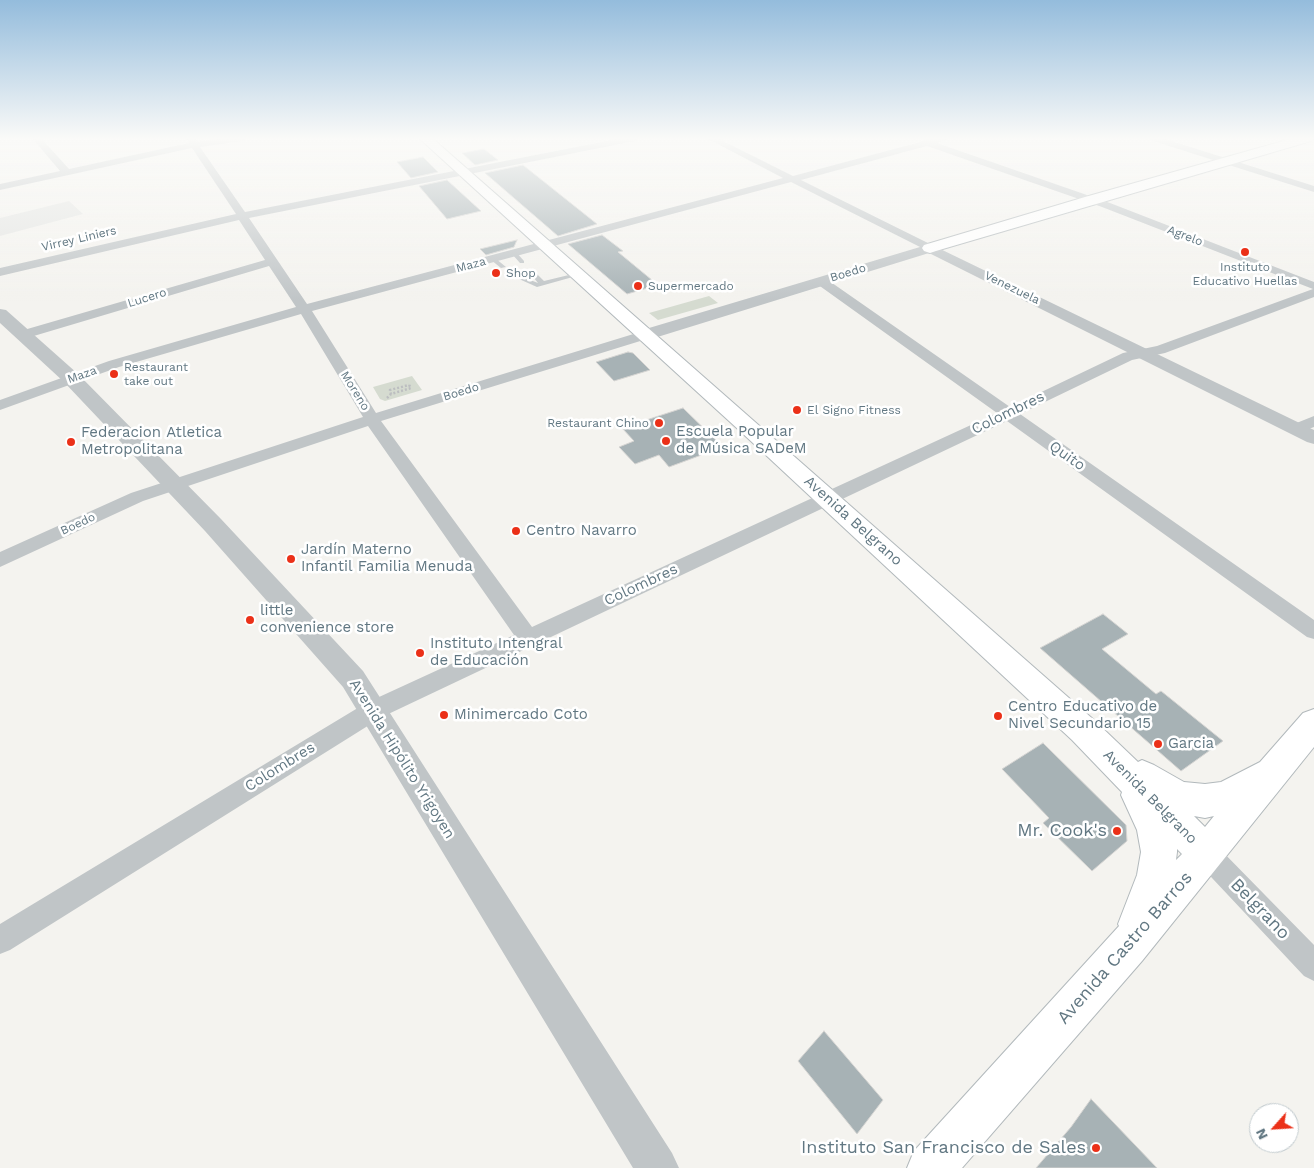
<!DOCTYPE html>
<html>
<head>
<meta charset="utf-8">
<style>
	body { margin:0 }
	#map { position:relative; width:1314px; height:1168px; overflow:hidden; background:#f4f3ef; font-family:"Work Sans",sans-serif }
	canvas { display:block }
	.north { position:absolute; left:1249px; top:1103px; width:50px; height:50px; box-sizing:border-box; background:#fff; border:1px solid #c0c9cd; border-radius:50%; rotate:244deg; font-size:14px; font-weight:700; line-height:20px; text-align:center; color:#617782 }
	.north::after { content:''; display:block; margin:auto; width:18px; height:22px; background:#eb3018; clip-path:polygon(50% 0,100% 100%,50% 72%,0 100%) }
</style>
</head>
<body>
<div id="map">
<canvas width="1314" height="1168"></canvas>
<div class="north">N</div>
</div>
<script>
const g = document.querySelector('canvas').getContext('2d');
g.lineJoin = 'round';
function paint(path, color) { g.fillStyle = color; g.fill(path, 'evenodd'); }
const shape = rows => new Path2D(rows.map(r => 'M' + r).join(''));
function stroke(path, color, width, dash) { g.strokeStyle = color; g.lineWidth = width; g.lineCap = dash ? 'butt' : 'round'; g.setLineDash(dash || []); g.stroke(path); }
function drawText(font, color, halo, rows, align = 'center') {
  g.font = font + ' "Work Sans",sans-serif'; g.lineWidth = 5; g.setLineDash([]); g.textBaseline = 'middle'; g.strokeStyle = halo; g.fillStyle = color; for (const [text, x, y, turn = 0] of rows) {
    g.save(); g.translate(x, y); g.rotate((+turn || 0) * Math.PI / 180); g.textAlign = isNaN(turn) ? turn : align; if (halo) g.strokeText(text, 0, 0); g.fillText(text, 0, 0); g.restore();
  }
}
const built = shape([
	[69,201,83,214,0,236,0,218]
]);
const green = shape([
	[709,296,718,303,658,320,649,313],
	[412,376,422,390,385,401,380,399,373,387]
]);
const building = shape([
	[484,149,498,160,475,165,462,153,484,149],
	[423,157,438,172,411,178,397,162,423,157],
	[523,165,597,224,558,236,485,173,523,165],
	[447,180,481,211,447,219,419,186,447,180],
	[602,235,623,251,618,252,658,285,627,294,568,244,602,235],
	[517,240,514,247,486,255,480,249,517,240],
	[628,352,633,353,650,370,614,381,596,362,628,352],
	[683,408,723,447,669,467,659,455,635,464,619,447,634,441,622,428,683,408],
	[1103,614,1128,634,1102,649,1156,694,1161,691,1223,741,1181,771,1040,648,1103,614],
	[1043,743,1126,825,1127,841,1092,871,1043,823,1049,818,1002,769,1043,743],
	[824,1031,883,1100,857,1134,798,1061,824,1031],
	[1091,1099,1157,1168,1036,1168,1071,1127,1091,1099]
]);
const path = shape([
	[409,385,411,388,391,394,390,390,409,385],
	[387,398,391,394]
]);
const service = shape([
	[512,252,516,252,524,261,524,263,520,263,512,254,512,252],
	[491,258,495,258,506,267,501,268,491,260,491,258],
	[529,270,533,270,544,281,577,273,580,275,537,287,510,275,515,274,538,283,529,272,529,270]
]);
const minor = shape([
	[32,138,41,138,69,169,189,143,186,138,194,138,197,142,226,138,247,138,243,141,200,147,245,212,622,138,639,138,635,141,249,218,307,304,783,178,706,138,717,138,793,176,920,142,924,139,951,138,937,143,1110,203,1314,282,1314,297,1165,353,1132,360,1020,414,1314,620,1314,639,1307,637,1007,421,382,717,10,950,0,954,0,924,366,703,514,635,368,426,143,501,0,567,0,552,131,493,363,417,301,314,119,367,0,410,0,400,109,361,296,307,269,266,27,338,17,338,15,335,17,332,265,260,239,220,0,276,0,268,236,214,192,148,0,190,0,184,60,171,32,138],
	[927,146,1102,207,1313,289,1157,346,1123,353,1010,407,825,278,817,278,815,281,817,284,997,413,532,627,381,421,650,338,652,335,650,332,640,332,376,413,312,311,791,182,926,250,934,250,936,248,934,246,801,180,927,146],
	[1149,138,1162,138,1314,186,1314,192,1150,140,1149,138],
	[1314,416,1314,427,1295,434,1289,432,1287,429,1289,426,1314,416],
	[1206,840,1215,844,1314,945,1314,981,1304,976,1197,862,1193,853,1197,844,1206,840]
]);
const tertiary = shape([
	[930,244,1314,430,1314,444,1307,442,929,253,651,339,645,340,639,339,636,335,639,331,930,244],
	[0,309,6,310,78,374,221,519,363,671,672,1153,679,1168,633,1168,343,687,205,531,64,382,0,323,0,309]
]);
const secondary = shape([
	[419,138,432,138,1094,720,1138,762,1142,760,1154,765,1184,782,1205,784,1221,782,1260,762,1303,713,1314,709,1314,747,1142,961,962,1168,907,1168,914,1151,1119,926,1118,924,1137,875,1141,852,1137,830,1121,795,1122,792,1072,740,740,431,419,138],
	[1194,816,1205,818,1214,816,1205,827,1194,816],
	[1177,849,1182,854,1176,860,1177,852,1177,849],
	[1294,138,1313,138,1311,141,936,251,930,253,924,251,922,248,924,245,1085,197,1294,138]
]);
const markers = [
	[1245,252,5,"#eb3018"],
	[496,273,5,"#eb3018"],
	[638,286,5,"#eb3018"],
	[114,374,5,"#eb3018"],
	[797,410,5,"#eb3018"],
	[659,423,5,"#eb3018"],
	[666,441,5,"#eb3018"],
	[71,442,5,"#eb3018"],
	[516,531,5,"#eb3018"],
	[291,559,5,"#eb3018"],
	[250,620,5,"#eb3018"],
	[420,653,5,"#eb3018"],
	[444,715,5,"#eb3018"],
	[998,716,5,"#eb3018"],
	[1158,744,5,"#eb3018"],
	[1117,831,5,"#eb3018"],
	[1096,1148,5,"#eb3018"]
];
const farStreetnames = [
	["Agrelo",1185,236,21],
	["Virrey Liniers",79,239,-13],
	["Maza",471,265,-15],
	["Boedo",848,273,-17],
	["Venezuela",1012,288,26],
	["Lucero",147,298,-17],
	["Maza",82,375,-19],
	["Moreno",355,391,58],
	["Boedo",461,392,-17],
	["Boedo",78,524,-25]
];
const farPoinames = [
	["Instituto",1245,267,"center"],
	["Educativo Huellas",1245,281,"center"],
	["Shop",506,273],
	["Supermercado",648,286],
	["Restaurant",124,367],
	["take out",124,381],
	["El Signo Fitness",807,410],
	["Restaurant Chino",649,423,"right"]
];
const streetNames = [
	["Colombres",1008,413,-26],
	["Quito",1067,456,35],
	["Avenida Belgrano",853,521,42],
	["Colombres",641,585,-25],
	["Avenida Hipólito Yrigoyen",402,759,58],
	["Colombres",280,767,-32],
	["Avenida Belgrano",1150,797,45]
];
const poiNames = [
	["Escuela Popular",676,432],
	["de Música SADeM",676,449],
	["Federacion Atletica",81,433],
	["Metropolitana",81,450],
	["Centro Navarro",526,531],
	["Jardín Materno",301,550],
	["Infantil Familia Menuda",301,567],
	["little",260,611],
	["convenience store",260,628],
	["Instituto Intengral",430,644],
	["de Educación",430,661],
	["Centro Educativo de",1008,707],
	["Nivel Secundario 15",1008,724],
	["Minimercado Coto",454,715],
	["Garcia",1168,744]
];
const nearPoinames = [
	["Mr. Cook's",1107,831],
	["Instituto San Francisco de Sales",1086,1148]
];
const nearStreetnames = [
	["Belgrano",1260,909,46],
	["Avenida Castro Barros",1125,948,-49]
];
paint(built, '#e4e5e3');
paint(green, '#d5dbd0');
paint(building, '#a7b2b5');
stroke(building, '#d5d4d2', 1);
stroke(secondary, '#b2b9bc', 2);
stroke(path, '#bcbec0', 2.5, [2, 2]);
paint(service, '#c0c5c7');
paint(minor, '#c0c5c7');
paint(tertiary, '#c0c5c7');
paint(secondary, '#fff');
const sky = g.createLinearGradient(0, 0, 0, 301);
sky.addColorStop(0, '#94bcdc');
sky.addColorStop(0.46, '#fafaf8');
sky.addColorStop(1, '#fafaf800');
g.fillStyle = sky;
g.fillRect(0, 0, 1314, 301);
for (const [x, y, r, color] of markers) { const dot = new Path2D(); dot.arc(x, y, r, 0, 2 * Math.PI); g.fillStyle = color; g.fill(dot); stroke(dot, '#fff', 2); }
drawText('12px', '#617782', '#fff', farStreetnames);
drawText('12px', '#617782', '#fff', farPoinames, 'left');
drawText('15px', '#617782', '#fff', streetNames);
drawText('15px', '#617782', '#fff', poiNames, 'left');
drawText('18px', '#617782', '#fff', nearPoinames, 'right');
drawText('18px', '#617782', '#fff', nearStreetnames);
</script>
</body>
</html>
